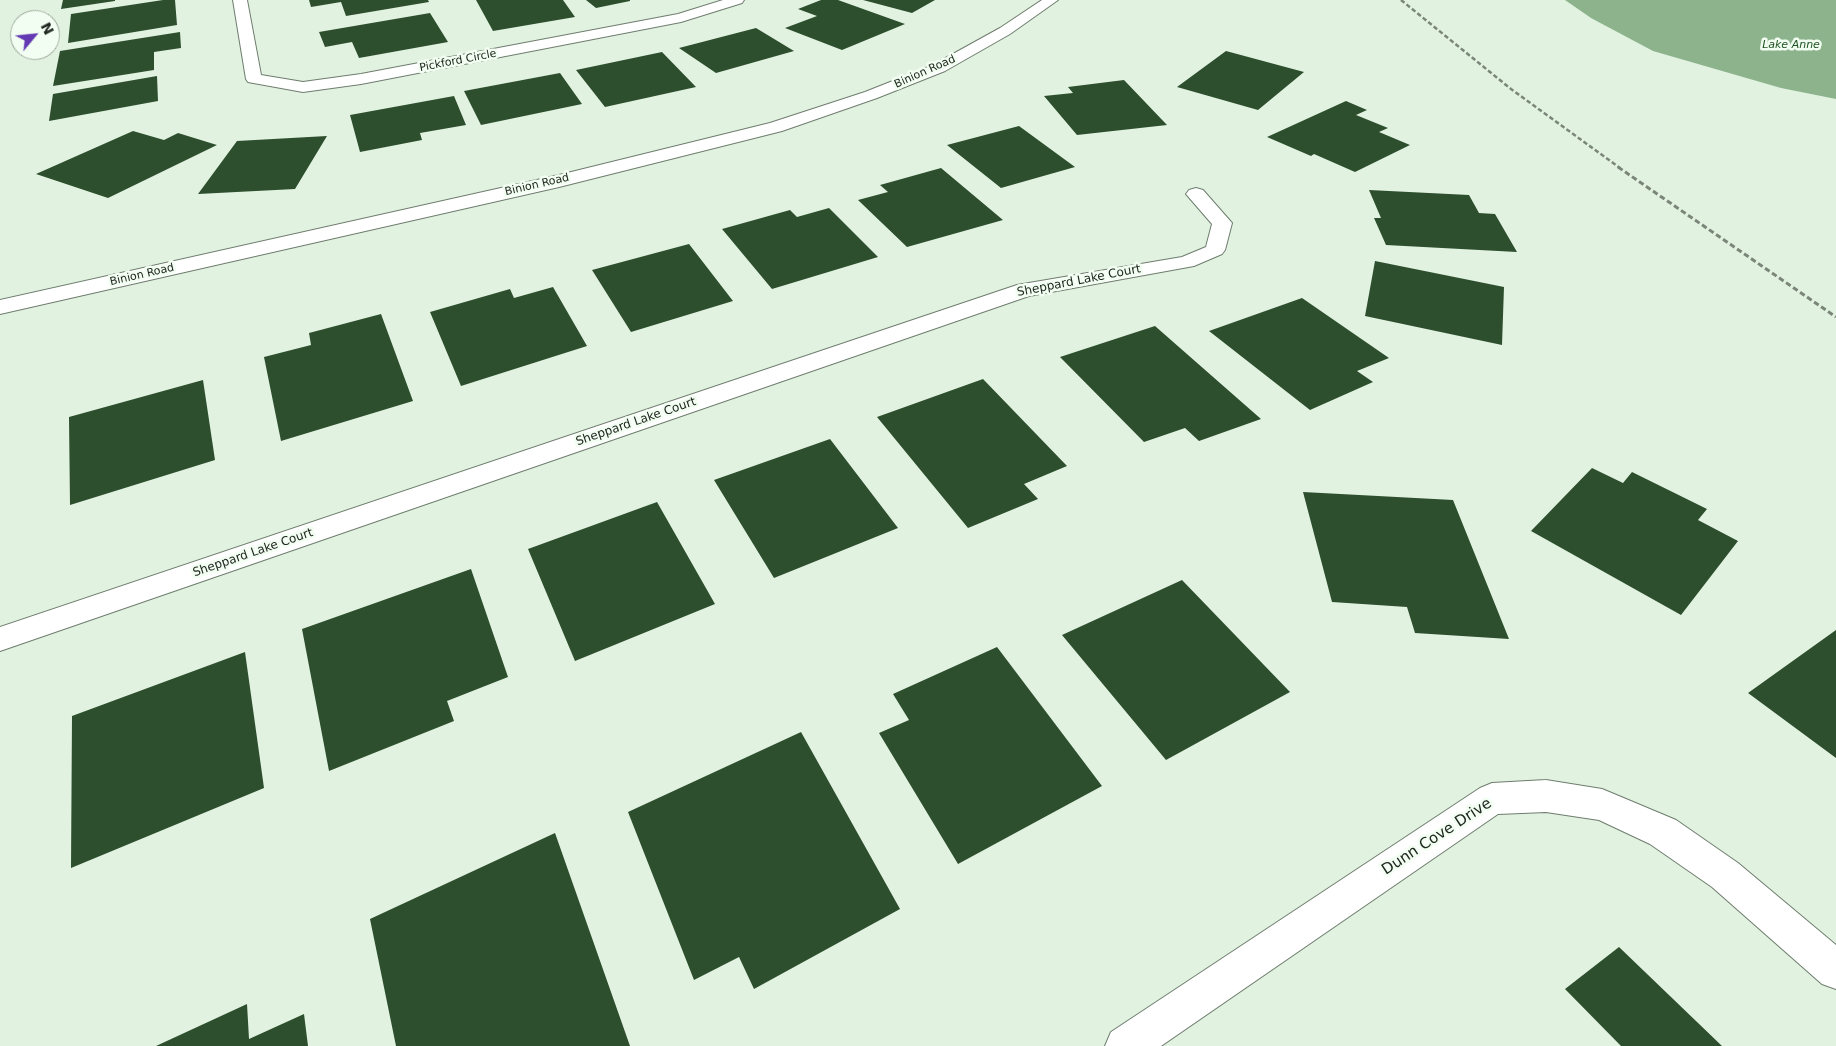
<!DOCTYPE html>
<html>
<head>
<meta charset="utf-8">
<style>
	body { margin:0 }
	#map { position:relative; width:1836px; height:1046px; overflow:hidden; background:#e2f2e1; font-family:"DejaVu Sans",sans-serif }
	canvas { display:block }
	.north { position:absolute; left:10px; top:10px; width:50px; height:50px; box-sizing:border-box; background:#f1fef1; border:1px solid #9da89d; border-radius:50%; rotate:62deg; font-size:14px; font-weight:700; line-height:20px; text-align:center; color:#202620 }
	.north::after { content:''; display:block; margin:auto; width:18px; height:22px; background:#643ab2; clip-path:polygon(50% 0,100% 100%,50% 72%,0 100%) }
</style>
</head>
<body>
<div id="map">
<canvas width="1836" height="1046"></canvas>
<div class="north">N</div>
</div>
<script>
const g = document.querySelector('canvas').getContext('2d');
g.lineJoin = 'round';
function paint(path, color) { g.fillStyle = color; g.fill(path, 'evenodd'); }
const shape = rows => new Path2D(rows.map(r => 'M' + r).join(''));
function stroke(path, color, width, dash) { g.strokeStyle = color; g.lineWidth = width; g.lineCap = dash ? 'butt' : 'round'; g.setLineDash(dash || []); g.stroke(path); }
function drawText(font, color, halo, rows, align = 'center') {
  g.font = font + ' "DejaVu Sans",sans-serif'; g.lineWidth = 5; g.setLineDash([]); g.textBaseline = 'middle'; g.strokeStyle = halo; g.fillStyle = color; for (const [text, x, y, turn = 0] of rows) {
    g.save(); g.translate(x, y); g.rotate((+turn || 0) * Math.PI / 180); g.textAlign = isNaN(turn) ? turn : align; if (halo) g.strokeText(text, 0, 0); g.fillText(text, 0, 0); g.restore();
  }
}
const water = shape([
	[1565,0,1836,0,1836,99,1781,88,1653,51,1591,18]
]);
const building = shape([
	[63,0,115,0,115,1,61,9],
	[163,0,175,0,177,25,68,43,71,14],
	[309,0,428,0,429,2,346,16,341,2,311,7],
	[476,0,563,0,575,17,493,31],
	[586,0,630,0,630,1,596,8],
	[821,0,838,0,905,24,842,50,785,28,817,16,798,9],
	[863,0,935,0,912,13],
	[430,13,448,42,359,58,352,42,325,47,319,32],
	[756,28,794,51,716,73,679,48],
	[180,32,181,48,154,52,154,70,53,86,60,51],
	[1226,51,1304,72,1258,110,1177,87],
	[662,52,696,87,605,107,576,70],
	[560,73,582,104,481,125,464,91],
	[157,76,158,101,49,121,53,94],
	[1124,80,1167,125,1077,135,1044,96,1073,93,1068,87],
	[454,96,466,125,420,133,422,140,360,152,350,115],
	[1346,101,1367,110,1356,115,1388,128,1379,132,1410,145,1355,172,1314,154,1311,156,1267,137],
	[1019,126,1075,167,1001,188,947,145],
	[133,131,164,140,178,133,217,145,108,198,36,174],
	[327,136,295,189,198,194,237,141],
	[941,168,1003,220,907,247,858,200,888,192,880,185],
	[1369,190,1469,195,1479,213,1495,214,1517,252,1386,245,1374,218,1381,218],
	[829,208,878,257,772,289,722,229,790,210,797,217],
	[689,244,733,301,631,332,592,270],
	[1375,261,1504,287,1502,345,1365,316],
	[553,287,587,346,461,386,430,312,510,289,514,298],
	[1302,298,1389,358,1357,371,1373,382,1310,410,1209,331],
	[381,314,413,401,281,441,264,357,311,345,309,333],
	[1155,326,1261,419,1199,441,1185,428,1144,442,1060,357],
	[983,379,1067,466,1024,484,1038,499,968,528,877,417],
	[203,380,215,460,70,505,69,417],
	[830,439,898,528,774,578,714,480],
	[1592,468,1623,483,1632,472,1707,509,1698,520,1738,541,1681,615,1531,531],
	[1303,492,1453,500,1509,639,1415,633,1407,607,1332,602],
	[657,502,715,604,575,661,528,549],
	[471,569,508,677,447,701,454,721,329,771,302,629],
	[1182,580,1290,692,1166,760,1062,635],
	[1836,630,1836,758,1748,693],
	[997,647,1102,786,958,864,879,733,909,720,893,694],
	[245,652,264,788,71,868,72,716],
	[801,732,900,909,754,989,739,957,694,980,628,812],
	[555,833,630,1046,396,1046,370,919],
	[1619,947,1722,1046,1621,1046,1565,989],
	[247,1004,249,1039,304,1014,308,1046,156,1046]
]);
const street = shape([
	[233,0,247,0,261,75,303,82,361,74,678,14,723,0,744,0,742,3,681,22,361,84,303,92,248,82,246,79,233,0],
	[1196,188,1203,190,1232,223,1225,250,1222,254,1194,266,1029,296,0,651,0,627,1017,285,1182,257,1206,247,1212,224,1186,194,1189,190,1196,188],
	[1546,780,1602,789,1614,794,1676,820,1738,863,1836,945,1836,989,1822,984,1712,887,1650,844,1599,820,1546,812,1498,814,1161,1046,1105,1046,1111,1032,1480,788,1492,783,1546,780]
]);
const secondary = shape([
	[1042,0,1058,0,1010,34,945,71,877,98,782,131,559,187,0,314,0,300,559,175,770,123,865,92,933,65,1000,28,1042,0]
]);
const railFar1 = shape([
	[1401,0,1511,89,1620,168]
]);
const rail = shape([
	[1618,167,1836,317]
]);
const farWaternames = [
	["Lake Anne",1791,45]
];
const farStreetnames = [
	["Pickford Circle",458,61,-11],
	["Binion Road",925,72,-24],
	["Binion Road",537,185,-13],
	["Binion Road",142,275,-13]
];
const streetNames = [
	["Sheppard Lake Court",1079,281,-11],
	["Sheppard Lake Court",636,422,-19],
	["Sheppard Lake Court",253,553,-19]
];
const nearStreetnames = [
	["Dunn Cove Drive",1437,837,-33]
];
paint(water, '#8db38d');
paint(building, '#2d4f2e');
stroke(street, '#6e7d6e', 2);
stroke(secondary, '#6e7d6e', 2);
paint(street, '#fff');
paint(secondary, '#fff');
stroke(railFar1, '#7b867a', 2.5, [4.5, 2.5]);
stroke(rail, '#7b867a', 3, [5.5, 3]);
drawText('italic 11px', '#1f5422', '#f1fef1', farWaternames);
drawText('11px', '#202620', '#f1fef1', farStreetnames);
drawText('12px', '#202620', '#f1fef1', streetNames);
drawText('15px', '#202620', '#f1fef1', nearStreetnames);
</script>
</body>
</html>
